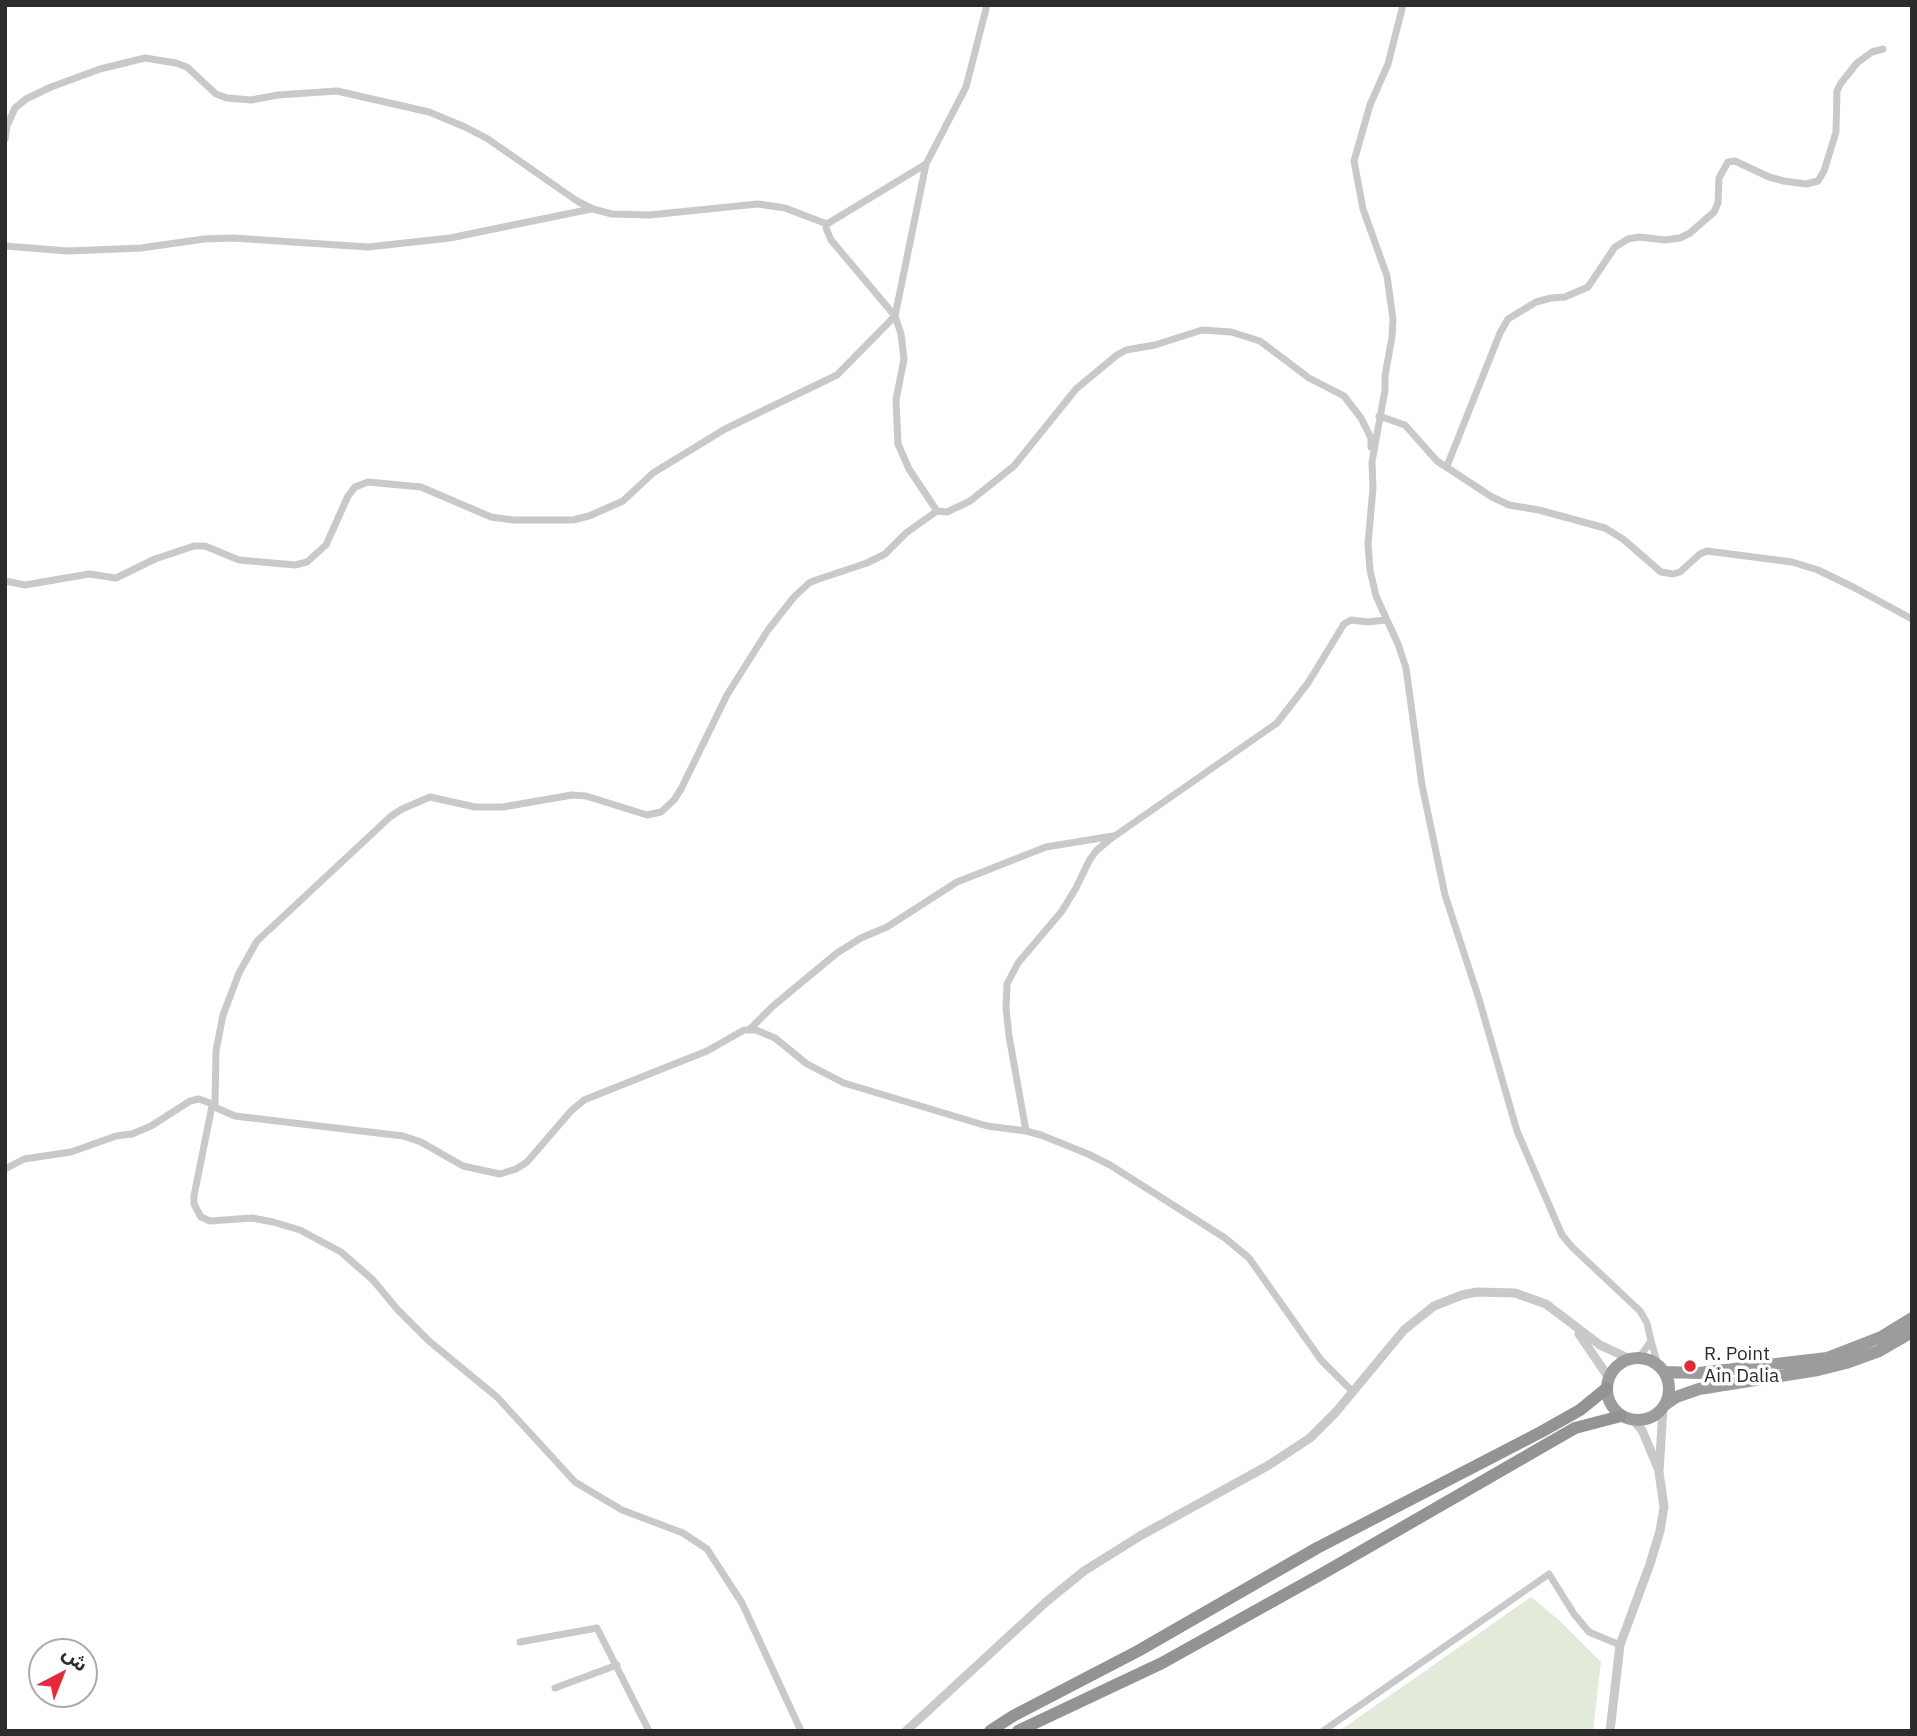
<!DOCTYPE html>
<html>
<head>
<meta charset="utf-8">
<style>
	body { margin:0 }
	#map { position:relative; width:1917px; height:1736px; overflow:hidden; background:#fff; font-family:"IBM Plex Sans","Noto Sans Arabic",sans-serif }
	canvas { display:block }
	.frame { position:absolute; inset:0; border:7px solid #2c2c2c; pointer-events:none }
	.north { position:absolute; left:28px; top:1638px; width:70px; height:70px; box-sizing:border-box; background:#fff; border:2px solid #ababab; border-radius:50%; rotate:42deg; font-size:19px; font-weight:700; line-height:28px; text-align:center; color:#2c2c2c }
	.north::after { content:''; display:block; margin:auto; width:24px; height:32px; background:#e82836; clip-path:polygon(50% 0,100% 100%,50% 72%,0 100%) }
</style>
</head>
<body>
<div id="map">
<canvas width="1917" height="1736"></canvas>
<div class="frame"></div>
<div class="north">ش</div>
</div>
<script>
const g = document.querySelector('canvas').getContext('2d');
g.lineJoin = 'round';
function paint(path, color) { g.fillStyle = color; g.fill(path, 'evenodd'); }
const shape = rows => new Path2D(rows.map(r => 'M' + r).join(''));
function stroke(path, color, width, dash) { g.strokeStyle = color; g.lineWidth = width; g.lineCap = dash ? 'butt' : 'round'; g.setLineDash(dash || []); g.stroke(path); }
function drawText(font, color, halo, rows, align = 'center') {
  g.font = font + ' "IBM Plex Sans",sans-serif'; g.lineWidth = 7; g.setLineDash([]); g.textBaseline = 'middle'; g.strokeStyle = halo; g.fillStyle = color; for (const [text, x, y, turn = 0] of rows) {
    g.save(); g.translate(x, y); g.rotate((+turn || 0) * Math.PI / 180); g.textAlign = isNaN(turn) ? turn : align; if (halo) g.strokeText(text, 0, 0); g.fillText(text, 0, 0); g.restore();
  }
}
const green = shape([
	[1531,1597,1560,1621,1601,1662,1593,1731,1339,1731]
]);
const minor = shape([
	[987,5,966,87,926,164,827,224,826,228,831,240,895,316,901,334,904,359,896,400,898,444,909,469,937,511,947,512,970,501,1014,466,1076,389,1117,355,1126,350,1155,345,1202,330,1231,332,1260,341,1309,378,1344,396,1361,418,1371,438,1371,447],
	[1403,5,1388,64,1370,105,1354,161,1363,209,1387,276,1393,319,1392,337,1385,376,1385,390,1372,462,1373,488,1368,544,1370,570,1376,596,1398,644,1406,668,1422,785,1445,895,1479,999,1517,1131,1562,1235,1572,1247,1640,1311,1647,1323,1651,1341],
	[5,139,7,126,15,108,26,99,51,87,100,69,145,58,176,63,187,67,216,94,227,98,251,100,278,95,337,91,429,112,465,127,488,139,577,201,593,209,612,214,649,215,758,204,785,208,827,224],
	[5,246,68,251,141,248,204,239,233,238,368,247,450,238,591,209],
	[1379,416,1405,425,1437,461,1492,497,1509,505,1539,510,1605,528,1623,539,1661,572,1673,574,1680,572,1700,554,1707,551,1792,562,1818,570,1855,588,1912,619],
	[1447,466,1500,333,1508,319,1536,302,1551,298,1565,297,1588,287,1615,247,1628,239,1639,237,1665,240,1680,238,1690,233,1714,212,1718,203,1719,178,1728,162,1735,161,1769,177,1784,181,1806,184,1818,181,1824,171,1836,132,1837,91,1841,83,1857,63,1872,52,1883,49],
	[5,581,25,585,89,574,116,578,155,559,194,546,205,546,239,560,295,565,307,562,326,545,348,496,355,487,368,482,421,487,491,517,513,520,573,520,589,516,623,501,653,473,725,429,837,375,895,316,926,164],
	[750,1029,773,1006,837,953,861,938,887,927,957,882,1046,847,1113,836],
	[1026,1131,1009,1036,1006,1008,1007,984,1018,963,1062,911,1076,888,1089,861,1096,851,1109,840,1277,723,1308,683,1344,624,1351,620,1368,622,1385,620],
	[5,1169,24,1159,71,1152,116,1136,132,1134,151,1126,190,1101,199,1099,215,1105,216,1051,223,1015,239,973,257,941,390,817,402,809,430,797,475,807,503,807,572,795,586,796,647,815,661,812,674,800,681,789,727,695,768,630,794,597,809,583,816,580,867,563,885,554,906,533,937,511],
	[1639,1358,1651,1341,1658,1365],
	[520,1642,597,1628,649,1731],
	[555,1688,617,1665],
	[801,1731,742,1603,707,1549,683,1533,622,1510,575,1482,497,1397,429,1341,397,1309,373,1280,341,1252,300,1230,273,1222,252,1218,210,1221,201,1217,194,1204,194,1196,212,1106,235,1116,403,1136,421,1142,463,1166,500,1174,516,1169,527,1162,571,1111,584,1100,707,1051,744,1030,756,1030,775,1038,807,1064,844,1083,987,1126,1026,1131,1041,1135,1088,1154,1110,1165,1225,1238,1249,1258,1321,1360,1353,1392],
	[1323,1731,1549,1574,1574,1614,1589,1632,1620,1645]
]);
const tertiary = shape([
	[1579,1334,1609,1378],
	[1633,1420,1642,1430,1658,1468],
	[906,1731,1046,1602,1084,1571,1140,1536,1269,1465,1310,1438,1336,1412,1404,1330,1434,1306,1462,1295,1477,1292,1515,1293,1546,1304,1600,1345,1630,1359],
	[1610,1731,1620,1645,1650,1564,1660,1531,1664,1507,1659,1472,1663,1409]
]);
const trunk = shape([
	'1607 1389a31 31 0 1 1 62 0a31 31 0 1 1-62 0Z',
	[1664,1372,1699,1373,1827,1358,1881,1337,1912,1318],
	[1666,1404,1676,1397,1699,1389,1818,1370,1846,1363,1879,1351,1912,1332]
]);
const motorway = shape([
	[990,1731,1013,1716,1138,1651,1317,1548,1541,1432,1580,1410,1607,1388],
	[1018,1731,1162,1663,1327,1571,1575,1428,1621,1416]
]);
const markers = [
	[1690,1366,7,"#e82836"]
];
const poiNames = [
	["R. Point",1704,1355],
	["Ain Dalia",1704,1377]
];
paint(green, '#e2ead9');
stroke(minor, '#c9c9c9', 7);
stroke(tertiary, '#c9c9c9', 9);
stroke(trunk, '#9c9c9c', 12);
stroke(motorway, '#939393', 12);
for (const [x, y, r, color] of markers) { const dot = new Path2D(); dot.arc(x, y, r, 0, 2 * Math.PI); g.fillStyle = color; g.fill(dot); stroke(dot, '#fff', 2.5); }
drawText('19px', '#2c2c2c', '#fff', poiNames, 'left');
</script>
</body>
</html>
